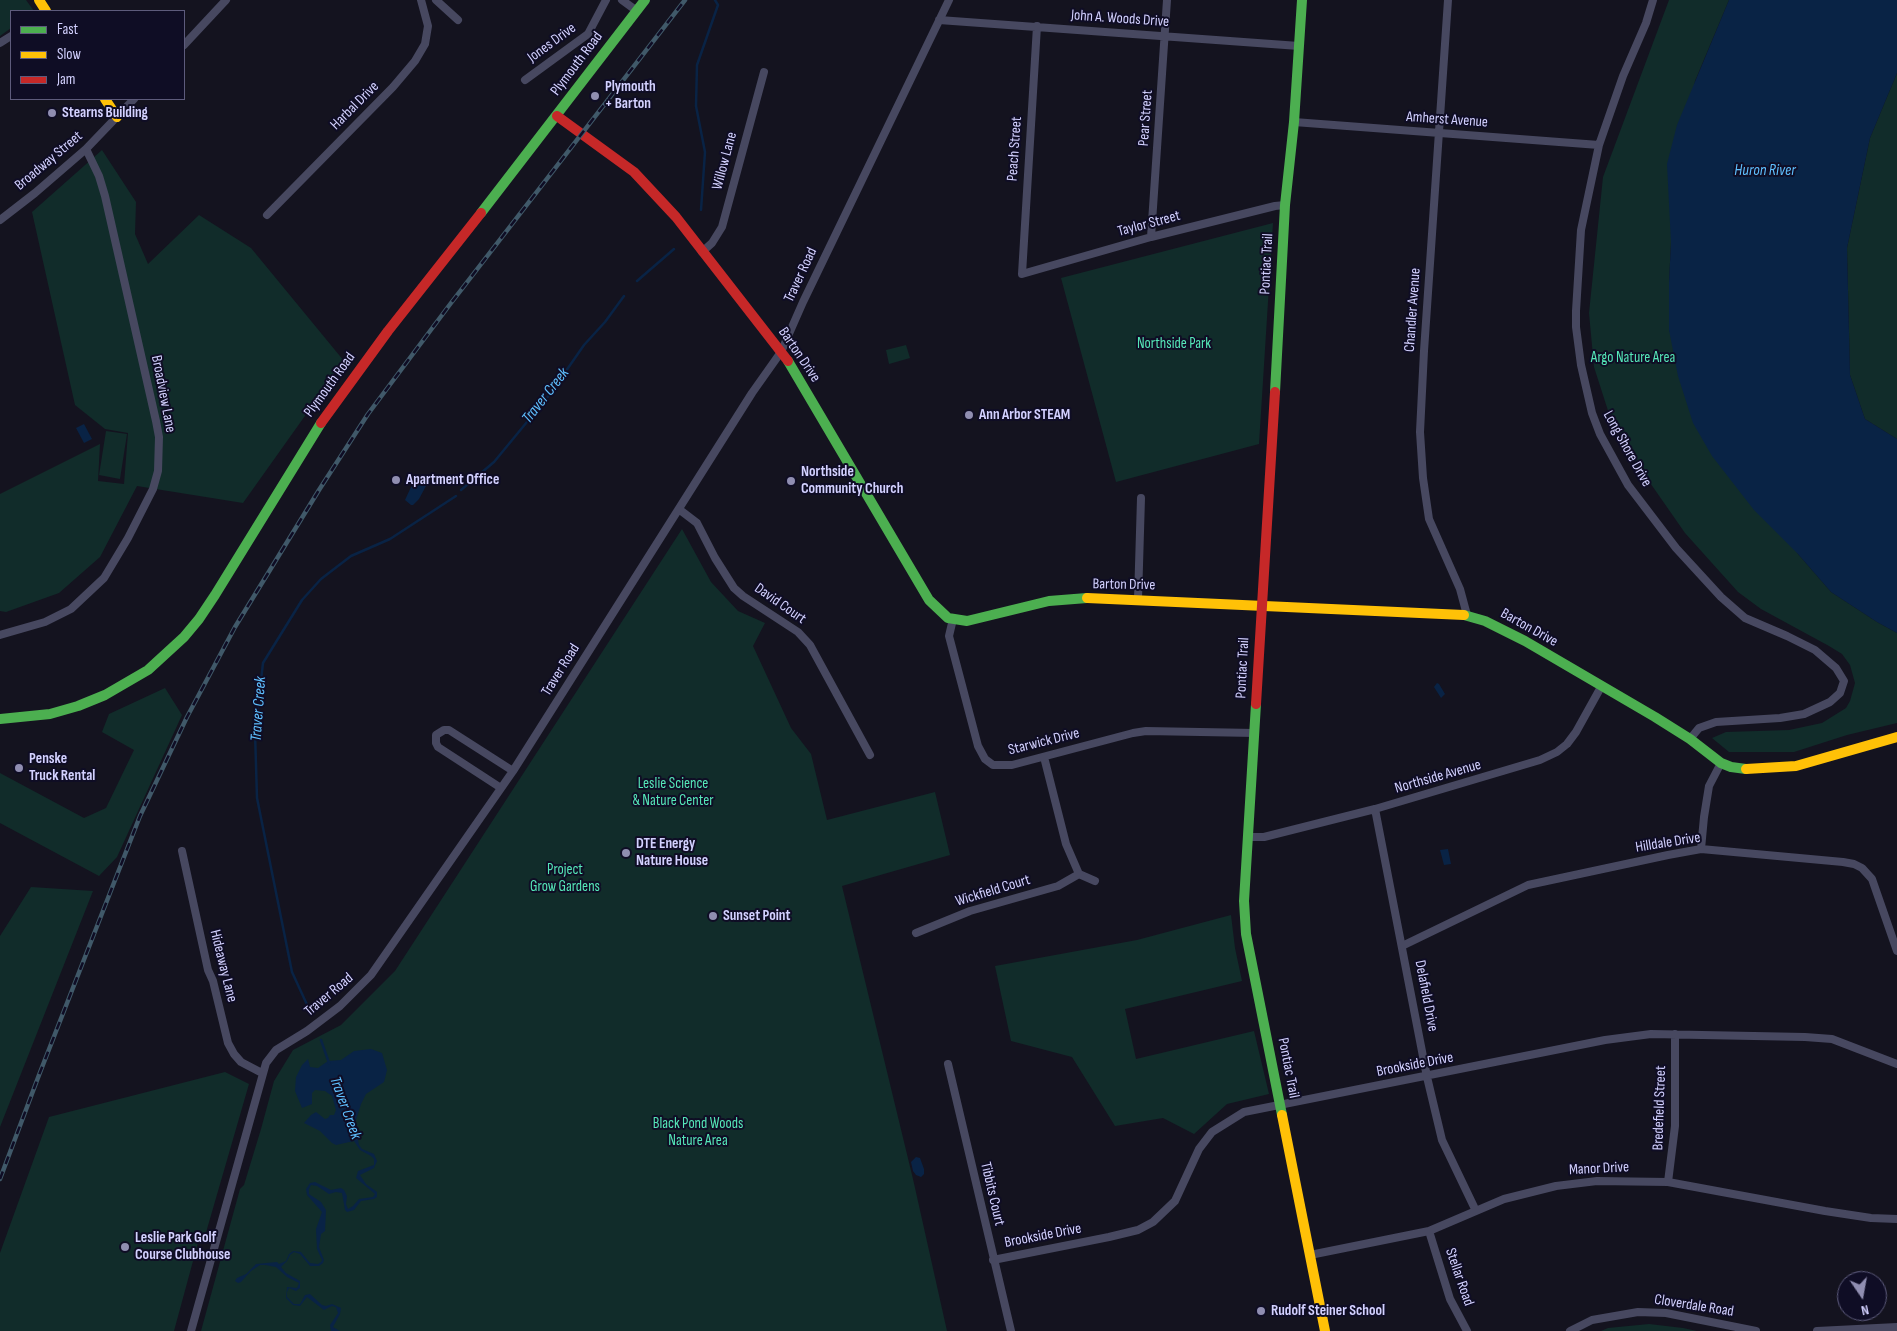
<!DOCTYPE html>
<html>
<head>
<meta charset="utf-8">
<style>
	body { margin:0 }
	#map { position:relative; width:1897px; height:1331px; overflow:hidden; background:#14131f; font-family:"Sofia Sans Condensed",sans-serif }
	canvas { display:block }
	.legend { position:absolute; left:10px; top:10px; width:175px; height:90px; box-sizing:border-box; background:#0f0d25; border:1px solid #5d5b7c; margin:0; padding:6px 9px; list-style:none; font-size:15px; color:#d3d1ff }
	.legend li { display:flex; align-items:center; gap:10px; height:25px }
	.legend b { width:25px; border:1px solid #5d5b7c }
	.north { position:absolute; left:1837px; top:1271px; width:50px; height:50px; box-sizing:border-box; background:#0f0d25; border:1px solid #5d5b7c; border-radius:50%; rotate:168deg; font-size:14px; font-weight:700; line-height:20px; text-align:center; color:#d3d1ff }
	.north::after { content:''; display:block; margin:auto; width:18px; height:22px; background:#908eb1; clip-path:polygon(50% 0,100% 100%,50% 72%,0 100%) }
</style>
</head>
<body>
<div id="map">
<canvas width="1897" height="1331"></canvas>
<ul class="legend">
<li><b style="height:6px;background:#4caf50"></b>Fast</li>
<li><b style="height:6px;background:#ffc107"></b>Slow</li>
<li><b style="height:6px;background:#c62828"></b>Jam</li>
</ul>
<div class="north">N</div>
</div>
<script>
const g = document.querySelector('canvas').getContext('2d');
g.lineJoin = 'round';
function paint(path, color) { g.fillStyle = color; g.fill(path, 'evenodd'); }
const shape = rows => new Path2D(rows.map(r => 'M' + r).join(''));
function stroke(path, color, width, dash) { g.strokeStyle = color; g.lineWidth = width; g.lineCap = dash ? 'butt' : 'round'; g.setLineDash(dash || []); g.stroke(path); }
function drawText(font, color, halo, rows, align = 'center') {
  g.font = font + ' "Sofia Sans Condensed",sans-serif'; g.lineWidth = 4; g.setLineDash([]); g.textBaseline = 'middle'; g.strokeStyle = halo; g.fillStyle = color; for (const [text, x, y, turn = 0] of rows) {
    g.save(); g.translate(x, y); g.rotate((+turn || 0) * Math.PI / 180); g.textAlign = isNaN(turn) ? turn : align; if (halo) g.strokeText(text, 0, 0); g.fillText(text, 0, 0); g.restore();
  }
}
const green = shape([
	[0,0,26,0,34,11,11,11,11,28,0,36],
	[1669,0,1729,0,1695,81,1671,243,1669,282,1669,330,1798,554,1831,592,1877,622,1897,633,1897,723,1847,735,1794,752,1729,752,1712,738,1726,732,1789,730,1822,723,1846,708,1850,701,1855,683,1850,665,1842,654,1829,646,1761,609,1738,592,1685,533,1623,444,1611,420,1594,367,1589,313,1603,177],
	[1897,73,1897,439,1865,419,1850,375,1847,248,1870,138],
	[102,150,136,202,135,234,148,264,199,215,251,248,344,361,243,503,137,486,100,557,59,593,6,612,0,611,0,494,100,444,98,481,124,484,128,433,105,429,75,405,32,212],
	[1273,223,1259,444,1116,482,1061,278],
	[906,345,910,358,889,364,886,350],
	[106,431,127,434,120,479,99,475],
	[682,529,711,582,738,611,765,623,753,646,791,728,811,754,827,820,935,792,950,855,842,886,913,1179,947,1331,201,1331,240,1189,244,1185,261,1129,274,1081,293,1050,341,1025,395,971],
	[165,688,182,715,117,857,99,876,0,823,0,773,84,818,106,808,134,750,102,732,109,714],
	[31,887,93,891,0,1127,0,936],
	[1231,915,1235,948,1242,981,1125,1009,1136,1059,1254,1031,1269,1094,1227,1104,1194,1134,1163,1118,1115,1126,1072,1057,1011,1041,995,966,1137,940],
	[225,1072,249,1084,205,1236,199,1239,174,1331,0,1331,0,1253,49,1117],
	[1649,1324,1683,1328,1697,1331,1601,1331,1608,1328]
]);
const water = shape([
	[1729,0,1897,0,1897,73,1870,138,1847,248,1850,375,1865,419,1897,439,1897,633,1877,622,1831,592,1798,554,1754,510,1712,456,1693,423,1678,376,1669,330,1669,282,1671,243,1667,164,1677,125],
	[84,424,92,439,84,443,76,428],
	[418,481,426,486,419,499,413,505,411,505,405,500,411,487],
	[1437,683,1439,684,1445,694,1441,698,1434,687],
	[1448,849,1451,864,1444,865,1440,850],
	[371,1049,382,1053,387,1070,384,1082,366,1094,361,1104,355,1123,359,1145,362,1149,374,1154,377,1161,374,1168,360,1175,366,1184,377,1192,377,1197,374,1199,361,1201,354,1210,347,1212,345,1210,342,1193,336,1192,329,1194,317,1186,311,1185,309,1189,309,1194,321,1202,326,1210,325,1231,321,1234,319,1247,324,1260,323,1263,319,1266,310,1266,300,1254,294,1252,290,1255,287,1261,281,1267,286,1273,300,1281,300,1288,296,1291,289,1288,287,1292,287,1297,294,1304,300,1304,305,1295,310,1294,322,1305,326,1306,332,1304,341,1308,340,1314,333,1327,340,1331,331,1331,330,1325,338,1313,336,1307,332,1306,324,1310,307,1297,300,1306,293,1305,286,1298,287,1287,297,1288,299,1283,287,1277,276,1267,265,1265,260,1265,251,1271,241,1282,238,1283,235,1281,237,1278,246,1274,256,1264,277,1262,279,1264,286,1261,289,1254,293,1251,301,1252,310,1263,318,1264,321,1262,322,1260,317,1249,316,1229,322,1212,307,1195,306,1189,310,1183,315,1182,331,1190,341,1188,344,1190,347,1196,346,1204,348,1209,353,1206,359,1199,373,1197,375,1194,356,1178,358,1171,374,1165,374,1159,371,1156,360,1150,354,1141,336,1145,332,1143,320,1131,304,1123,311,1115,316,1112,325,1119,328,1118,330,1115,334,1115,336,1110,332,1096,325,1091,315,1090,312,1093,312,1104,302,1108,295,1091,296,1077,302,1065,308,1059,310,1067,318,1068,328,1061,341,1060,354,1051],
	[916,1157,920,1158,924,1169,924,1174,921,1177,916,1175,913,1171,911,1162]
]);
const stream = shape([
	[701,210,705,152,696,106,697,65,718,5,715,0],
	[637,281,674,249],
	[461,490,494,462,550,394,584,345,605,322,624,296],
	[309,1009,292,972,257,798,255,732,263,663,302,600,321,579,351,556,390,539,456,496],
	[321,1040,329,1063]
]);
const street = shape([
	[436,0,458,20],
	[622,0,637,11],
	[1448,0,1424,351,1420,432,1423,478,1429,519,1460,589,1467,615],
	[1653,0,1646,23,1623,76,1599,145,1581,230,1576,311,1576,327,1581,365,1592,413,1600,434,1628,485,1676,548,1721,597,1745,618,1787,636,1815,650,1836,668,1844,681,1840,693,1830,702,1804,714,1780,718,1716,722,1699,728,1690,739],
	[939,20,1299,46],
	[1037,26,1022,274,1151,237,1275,206,1285,205],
	[0,43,11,36],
	[184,45,226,0],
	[525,80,588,34,606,0],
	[1294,122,1599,145],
	[267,215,393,87,415,61,425,44,428,26,421,0],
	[0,220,35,193,86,149,134,99],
	[1151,237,1167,0],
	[702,252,712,243,722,227,764,72],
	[680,510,697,523,715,558,734,588,743,596,798,632,810,645,870,755],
	[1138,599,1141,498],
	[953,619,949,636,978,746,985,759,993,765,1012,765,1133,733,1146,731,1255,733],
	[0,635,45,622,71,609,104,578,128,538,153,489,158,471,159,437,156,421,105,196,99,176,86,149],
	[501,788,438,747,436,743,436,735,444,730,449,730,513,771],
	[1375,809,1427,1077,1442,1140,1476,1211],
	[1248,837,1264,837,1375,809,1540,760,1557,752,1567,744,1576,732,1601,687],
	[1701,849,1704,817,1709,786,1721,763],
	[182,851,208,970,213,981,228,1043,234,1054,241,1062,262,1073],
	[1079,874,1095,881],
	[916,933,970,911,1058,886,1079,874,1066,844,1044,757],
	[1402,946,1528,885,1668,855,1701,849,1843,862,1854,864,1862,868,1872,879,1897,951],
	[948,1064,1011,1331],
	[1668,1182,1675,1126,1675,1034],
	[1429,1231,1450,1299,1467,1331],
	[1310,1255,1429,1231,1504,1199,1556,1186,1597,1181,1668,1182,1825,1211,1871,1218,1897,1219],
	[993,1260,1109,1237,1138,1230,1153,1222,1175,1201,1199,1149,1212,1132,1244,1112,1605,1040,1651,1034,1805,1037,1832,1039,1897,1064],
	[191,1331,266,1063,276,1050,307,1031,340,1006,371,975,513,771,752,393,781,352,803,302,949,0],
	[1570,1331,1592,1320,1638,1312,1666,1313,1756,1331],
	[1817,1331,1897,1327]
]);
const fast = shape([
	[481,213,645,0],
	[788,361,929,600,948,618,967,621,1049,601,1087,598],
	[1275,392,1285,205,1294,122,1302,0],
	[1464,615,1485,621,1525,641,1655,717,1690,739,1721,763,1731,767,1746,769],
	[1256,704,1244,901,1246,934,1282,1115],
	[0,719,50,714,78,706,105,695,148,670,184,637,199,619,215,595,321,423]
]);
const slow = shape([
	[39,0,46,11],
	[105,99,117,117],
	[1087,598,1464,615],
	[1746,769,1796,766,1897,737],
	[1282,1115,1325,1331]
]);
const jam = shape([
	[557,116,634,172,676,217,788,361],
	[321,423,388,331,481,213],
	[1256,704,1275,392]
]);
const rail = shape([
	[0,1179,39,1075,140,816,187,717,235,627,319,490,368,414,451,303,685,0]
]);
const markers = [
	[595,96,5,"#908eb1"],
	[52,113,5,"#908eb1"],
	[969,415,5,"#908eb1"],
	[396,480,5,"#908eb1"],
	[791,481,5,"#908eb1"],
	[19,768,5,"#908eb1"],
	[626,853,5,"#908eb1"],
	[713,916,5,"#908eb1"],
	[125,1247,5,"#908eb1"],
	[1261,1311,5,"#908eb1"]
];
const streetNames = [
	["John A. Woods Drive",1120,19,4],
	["Jones Drive",552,43,-36],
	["Plymouth Road",577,64,-53],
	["Harbal Drive",355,106,-45],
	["Pear Street",1146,118,-86],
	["Amherst Avenue",1447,120,4],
	["Peach Street",1015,149,-86],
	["Broadway Street",49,161,-40],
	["Willow Lane",725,161,-75],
	["Taylor Street",1149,224,-15],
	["Pontiac Trail",1267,264,-87],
	["Traver Road",801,275,-65],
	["Chandler Avenue",1413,310,-86],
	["Barton Drive",799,355,56],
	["Plymouth Road",330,385,-54],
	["Broadview Lane",163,394,79],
	["Long Shore Drive",1627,449,61],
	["Barton Drive",1124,585,1],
	["David Court",780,604,35],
	["Barton Drive",1529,628,29],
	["Pontiac Trail",1243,668,-87],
	["Traver Road",561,670,-58],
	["Starwick Drive",1044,742,-14],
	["Northside Avenue",1438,777,-16],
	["Hilldale Drive",1668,843,-9],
	["Wickfield Court",993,891,-17],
	["Hideaway Lane",223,966,76],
	["Traver Road",329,995,-40],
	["Delafield Drive",1426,996,79],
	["Brookside Drive",1415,1065,-11],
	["Pontiac Trail",1288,1068,79],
	["Bredefield Street",1660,1108,-88],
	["Manor Drive",1599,1169,-3],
	["Tibbits Court",992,1194,77],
	["Brookside Drive",1043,1236,-11],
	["Stellar Road",1459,1277,71],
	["Cloverdale Road",1694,1306,9]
];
const poiNames = [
	["Plymouth",605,87],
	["+ Barton",605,104],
	["Stearns Building",62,113],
	["Ann Arbor STEAM",979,415],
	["Northside",801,472],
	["Community Church",801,489],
	["Apartment Office",406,480],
	["Penske",29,759],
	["Truck Rental",29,776],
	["DTE Energy",636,844],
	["Nature House",636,861],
	["Sunset Point",723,916],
	["Leslie Park Golf",135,1238],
	["Course Clubhouse",135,1255],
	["Rudolf Steiner School",1271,1311]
];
const parkNames = [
	["Northside Park",1174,344],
	["Argo Nature Area",1633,358],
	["Leslie Science",673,784],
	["& Nature Center",673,801],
	["Project",565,870],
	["Grow Gardens",565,887],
	["Black Pond Woods",698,1124],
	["Nature Area",698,1141]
];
const waterNames = [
	["Huron River",1765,171],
	["Traver Creek",546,396,-52],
	["Traver Creek",259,709,-86],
	["Traver Creek",345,1108,70]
];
paint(green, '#112c2a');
paint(water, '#092345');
stroke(stream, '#092345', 2.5);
stroke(street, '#474860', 8);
stroke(fast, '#4caf50', 10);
stroke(slow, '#ffc107', 10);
stroke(jam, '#c62828', 10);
stroke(rail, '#405969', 4.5);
stroke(rail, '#0f0d25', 2.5, [8]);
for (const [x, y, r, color] of markers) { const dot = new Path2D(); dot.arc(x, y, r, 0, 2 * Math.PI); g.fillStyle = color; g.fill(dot); stroke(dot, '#0f0d25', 2); }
drawText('15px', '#d3d1ff', '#0f0d25', streetNames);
drawText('bold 15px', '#d3d1ff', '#0f0d25', poiNames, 'left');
drawText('15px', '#55e7b8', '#0f0d25', parkNames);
drawText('italic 16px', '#5fc0ff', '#0f0d25', waterNames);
</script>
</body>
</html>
